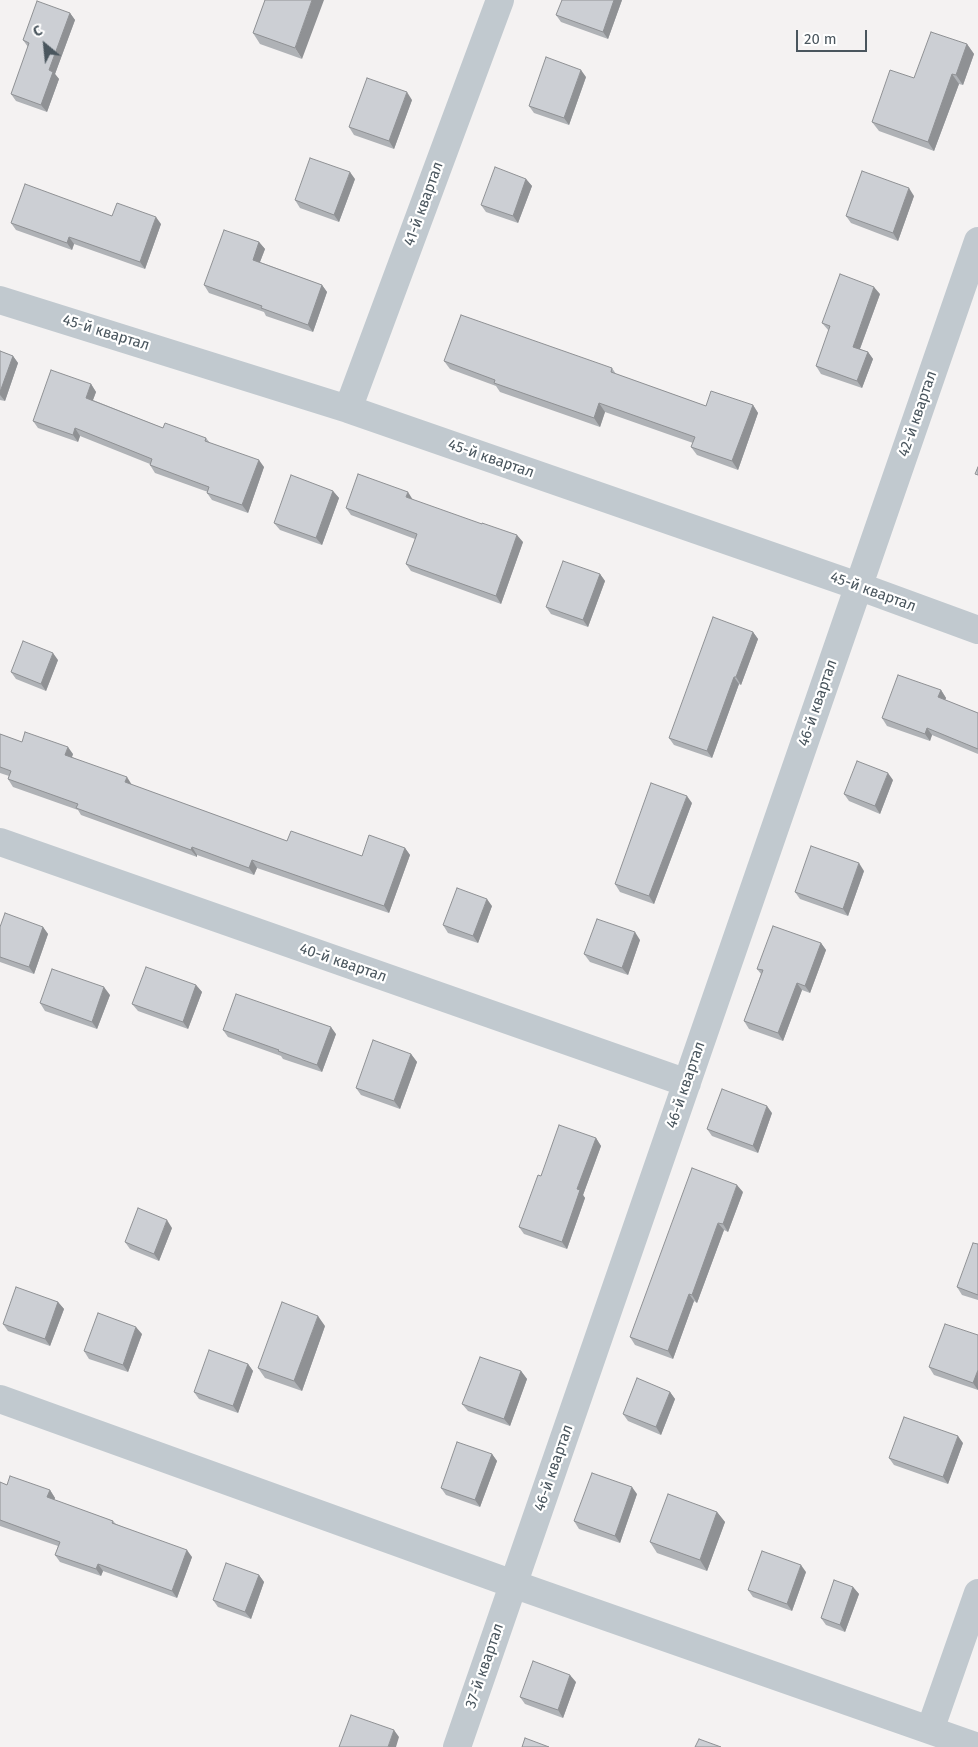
<!DOCTYPE html>
<html>
<head>
<meta charset="utf-8">
<style>
	body { margin:0 }
	#map { position:relative; width:978px; height:1747px; overflow:hidden; background:#f4f2f2; font-family:"Fira Sans",sans-serif }
	canvas { display:block }
	.north { position:absolute; left:20px; top:20px; width:50px; height:50px; -webkit-text-stroke:4px #fff; paint-order:stroke; rotate:332deg; font-size:14px; font-weight:700; line-height:20px; text-align:center; color:#4a565e }
	.north::after { content:''; display:block; margin:auto; width:18px; height:22px; background:#4a565e; clip-path:polygon(50% 0,100% 100%,50% 72%,0 100%) }
	.scale { position:absolute; left:796px; top:30px; width:71px; height:22px; box-sizing:border-box; border:2px solid #4a565e; border-top:0; padding-left:6px; font-size:15px; line-height:18px; white-space:nowrap; color:#4a565e; -webkit-text-stroke:4px #fff; paint-order:stroke }
</style>
</head>
<body>
<div id="map">
<canvas width="978" height="1747"></canvas>
<div class="north">С</div>
<div class="scale">20 m</div>
</div>
<script>
const g = document.querySelector('canvas').getContext('2d');
g.lineJoin = 'round';
const shape = rows => new Path2D(rows.map(r => 'M' + r).join(''));
function stroke(path, color, width, dash) { g.strokeStyle = color; g.lineWidth = width; g.lineCap = dash ? 'butt' : 'round'; g.setLineDash(dash || []); g.stroke(path); }
function paint(path, color) { g.fillStyle = color; g.fill(path, 'evenodd'); }
function drawText(font, color, halo, rows, align = 'center') {
  g.font = font + ' "Fira Sans",sans-serif'; g.lineWidth = 4.5; g.setLineDash([]); g.textBaseline = 'middle'; g.strokeStyle = halo; g.fillStyle = color; for (const [text, x, y, turn = 0] of rows) {
    g.save(); g.translate(x, y); g.rotate((+turn || 0) * Math.PI / 180); g.textAlign = isNaN(turn) ? turn : align; if (halo) g.strokeText(text, 0, 0); g.fillText(text, 0, 0); g.restore();
  }
}
const street = shape([
	[0,300,348,409,858,586,978,630],
	[348,409,500,0],
	[0,842,687,1083],
	[0,1399,513,1584,978,1747],
	[930,1730,978,1593],
	[457,1747,978,241]
]);
const wall = shape([
	[265,0,302,59,260,44,253,33],
	[622,0,608,39,561,22,556,15],
	[70,13,75,20,55,74,59,79,47,112,16,101,11,94,28,47,23,40],
	[967,44,974,54,963,85,959,84,934,151,879,131,872,122,914,78],
	[586,77,569,125,534,113,529,106],
	[412,100,394,149,354,135,349,127],
	[355,179,339,222,300,208,295,200],
	[526,179,532,186,518,223,486,212,481,205],
	[914,196,898,241,851,223,846,216],
	[112,216,161,224,145,269,74,244,72,250,16,230,11,223],
	[259,242,265,249,260,262,322,285,327,292,313,332,266,316,264,312,209,293,204,285],
	[880,294,860,349,868,352,873,359,862,388,821,374,816,366,829,331,822,323],
	[0,351,13,356,18,363,5,401,0,400],
	[444,361,612,368,616,374,706,406,753,405,758,413,738,470,697,455,691,447,693,443,605,412,600,427,500,392,496,386,450,369],
	[91,384,96,392,93,400,163,428,206,438,210,443,264,467,248,513,212,500,207,493,208,492,155,473,150,465,150,464,80,436,78,442,38,428,33,421],
	[333,491,339,498,322,545,280,530,274,523],
	[413,500,523,542,501,604,411,571,406,564,415,539,351,515,346,508],
	[600,574,605,581,588,627,551,614,546,607],
	[753,632,758,639,741,685,739,684,712,758,674,745,669,738],
	[58,660,46,691,16,679,11,672],
	[941,690,946,698,945,700,978,713,978,754,932,735,930,741,887,726,882,718],
	[0,734,22,742,73,754,72,757,132,785,287,841,362,856,405,848,410,855,389,913,257,868,254,875,197,855,197,857,81,815,78,810,13,787,8,779,9,776,0,773],
	[893,780,880,814,849,801,844,794],
	[692,803,654,904,620,892,615,884],
	[864,871,848,916,800,899,795,892],
	[492,906,478,943,448,933,443,925],
	[0,927,43,927,48,934,34,974,0,962],
	[640,940,628,975,590,962,584,954],
	[821,943,826,950,810,993,802,990,783,1041,749,1029,744,1021,761,974,757,969],
	[196,985,202,992,188,1029,138,1011,132,1004],
	[110,995,97,1029,45,1011,40,1003],
	[223,1030,336,1034,322,1072,283,1059,281,1056,228,1037],
	[411,1054,417,1062,400,1109,361,1095,356,1088],
	[772,1113,758,1153,712,1136,707,1129],
	[596,1138,601,1146,583,1195,585,1198,567,1249,524,1234,519,1227,541,1176],
	[743,1192,728,1232,724,1230,697,1303,694,1301,673,1359,635,1345,630,1337],
	[172,1228,159,1261,130,1249,125,1242],
	[978,1244,978,1300,962,1295,957,1287],
	[58,1302,64,1309,50,1346,8,1331,3,1324],
	[325,1326,302,1391,265,1378,258,1368],
	[142,1334,128,1372,89,1359,84,1351],
	[978,1335,978,1390,934,1375,929,1367],
	[248,1364,253,1371,238,1413,199,1399,194,1392],
	[521,1371,527,1379,510,1426,468,1411,462,1404],
	[670,1392,675,1399,661,1435,628,1421,623,1414],
	[963,1443,948,1484,894,1465,889,1458],
	[492,1454,497,1461,480,1507,446,1495,441,1488],
	[0,1482,7,1485,50,1490,55,1498,54,1500,113,1521,116,1524,192,1557,177,1598,103,1571,101,1576,60,1562,55,1555,58,1546,0,1526],
	[637,1494,620,1543,579,1529,574,1521],
	[717,1512,725,1522,707,1571,657,1553,650,1542],
	[806,1572,792,1611,753,1597,748,1590],
	[259,1575,264,1582,251,1619,218,1607,213,1600],
	[853,1587,859,1594,845,1632,826,1625,821,1618],
	[576,1682,563,1718,525,1704,520,1697]
]);
const shadedWall = shape([
	[312,0,324,0,302,59,295,48],
	[614,0,622,0,608,39,603,32],
	[70,13,75,20,55,74,59,79,47,112,41,105,49,70],
	[967,44,974,54,963,85,956,75],
	[581,70,586,77,569,125,564,118],
	[952,74,959,84,934,151,928,142],
	[407,92,412,100,394,149,389,141],
	[350,172,355,179,339,222,334,215],
	[526,179,532,186,518,223,513,216],
	[909,188,914,196,898,241,893,233],
	[156,217,161,224,145,269,140,262],
	[69,237,74,244,72,250,67,243],
	[259,242,265,249,258,267,253,260],
	[322,285,327,292,313,332,308,325],
	[874,287,880,294,858,354,853,347],
	[868,352,873,359,862,388,857,381],
	[13,356,18,363,5,401,0,395,0,392],
	[91,384,96,392,91,405,86,398],
	[599,403,605,412,600,427,594,418],
	[753,405,758,413,738,470,732,461],
	[75,428,80,436,78,442,73,435],
	[259,460,264,467,248,513,242,505],
	[333,491,339,498,322,545,316,538],
	[408,492,413,500,406,497],
	[517,535,523,542,501,604,496,596],
	[600,574,605,581,588,627,583,620],
	[753,632,758,639,741,685,736,677],
	[53,653,58,660,46,691,41,684],
	[734,677,739,684,712,758,707,751],
	[941,690,946,698,943,705,938,697],
	[927,728,932,735,930,741,925,734],
	[68,747,73,754,70,762,65,755],
	[888,773,893,780,880,814,875,806],
	[127,777,132,785,125,782],
	[687,796,692,803,654,904,649,896],
	[192,847,197,855,197,857,191,850],
	[405,848,410,855,389,913,384,906],
	[252,860,257,868,254,875,249,868],
	[859,863,864,871,848,916,843,909],
	[487,899,492,906,478,943,473,936],
	[43,927,48,934,34,974,29,967],
	[635,932,640,940,628,975,622,968],
	[821,943,826,950,810,993,805,986],
	[797,983,802,990,783,1041,778,1033],
	[196,985,202,992,188,1029,183,1022],
	[104,987,110,995,97,1029,92,1022],
	[331,1027,336,1034,322,1072,317,1065],
	[411,1054,417,1062,400,1109,394,1101],
	[767,1106,772,1113,758,1153,753,1146],
	[596,1138,601,1146,583,1195,585,1198,567,1249,562,1242,577,1189],
	[737,1185,743,1192,728,1232,723,1224],
	[167,1220,172,1228,159,1261,154,1254],
	[718,1223,724,1230,697,1303,692,1295],
	[689,1294,694,1301,673,1359,668,1351],
	[58,1302,64,1309,50,1346,45,1339],
	[318,1316,325,1326,302,1391,294,1381],
	[136,1327,142,1334,128,1372,123,1365],
	[248,1364,253,1371,238,1413,233,1406],
	[978,1370,978,1390,973,1383],
	[521,1371,527,1379,510,1426,504,1419],
	[670,1392,675,1399,661,1435,656,1427],
	[958,1436,963,1443,948,1484,943,1477],
	[492,1454,497,1461,480,1507,475,1500],
	[632,1487,637,1494,620,1543,615,1536],
	[50,1490,55,1498,53,1504,47,1497],
	[717,1512,725,1522,707,1571,700,1560],
	[187,1550,192,1557,177,1598,172,1591],
	[98,1564,103,1571,101,1576,96,1569],
	[801,1565,806,1572,792,1611,787,1604],
	[259,1575,264,1582,251,1619,245,1612],
	[853,1587,859,1594,845,1632,840,1625],
	[570,1675,576,1682,563,1718,558,1710],
	[394,1730,399,1737,396,1747,388,1747]
]);
const building = shape([
	[265,0,312,0,295,48,253,33,265,0],
	[562,0,614,0,603,32,556,15,562,0],
	[37,1,70,13,49,70,53,72,41,105,11,94,29,43,23,40,37,1],
	[931,32,967,44,956,75,952,74,928,142,872,122,890,70,914,78,931,32],
	[546,57,581,70,564,118,529,106,546,57],
	[367,78,407,92,389,141,349,127,367,78],
	[310,158,350,172,334,215,295,200,310,158],
	[495,167,526,179,513,216,481,205,495,167],
	[862,171,909,188,893,233,846,216,862,171],
	[25,184,112,216,117,203,156,217,140,262,69,237,67,243,11,223,25,184],
	[224,230,259,242,253,260,322,285,308,325,261,308,262,306,204,285,224,230],
	[840,274,874,287,853,347,868,352,857,381,816,366,830,326,822,323,840,274],
	[461,315,612,368,611,372,706,406,711,391,753,405,732,461,691,447,695,437,599,403,594,418,494,383,495,380,444,361,461,315],
	[0,351,13,356,0,392,0,351],
	[51,370,91,384,86,398,163,428,165,423,206,438,205,441,259,460,242,505,207,493,209,487,150,465,152,459,75,428,73,435,33,421,51,370],
	[978,467,978,475,975,474,978,467],
	[358,474,408,492,406,497,482,524,482,523,517,535,496,596,406,564,417,534,346,508,358,474],
	[291,475,333,491,316,538,274,523,291,475],
	[563,561,600,574,583,620,546,607,563,561],
	[713,617,753,632,736,677,734,677,707,751,669,738,713,617],
	[23,641,53,653,41,684,11,672,23,641],
	[898,675,941,690,938,697,978,713,978,749,927,728,925,734,882,718,898,675],
	[25,732,68,747,65,755,127,777,125,782,287,841,291,831,362,856,369,835,405,848,384,906,252,860,249,868,192,847,191,850,76,808,78,804,8,779,11,771,0,767,0,734,22,742,25,732],
	[857,761,888,773,875,806,844,794,857,761],
	[651,783,687,796,649,896,615,884,651,783],
	[811,846,859,863,843,909,795,892,811,846],
	[457,888,487,899,473,936,443,925,457,888],
	[5,913,43,927,29,967,0,957,0,927,5,913],
	[597,919,635,932,622,968,584,954,597,919],
	[773,926,821,943,805,986,797,983,778,1033,744,1021,763,970,757,969,773,926],
	[146,967,196,985,183,1022,132,1004,146,967],
	[52,969,104,987,92,1022,40,1003,52,969],
	[236,994,331,1027,317,1065,278,1051,279,1050,223,1030,236,994],
	[373,1040,411,1054,394,1101,356,1088,373,1040],
	[722,1089,767,1106,753,1146,707,1129,722,1089],
	[559,1125,596,1138,577,1189,580,1190,562,1242,519,1227,538,1175,541,1176,559,1125],
	[692,1168,737,1185,723,1224,718,1223,692,1295,689,1294,668,1351,630,1337,692,1168],
	[138,1208,167,1220,154,1254,125,1242,138,1208],
	[973,1243,978,1244,978,1295,957,1287,973,1243],
	[16,1287,58,1302,45,1339,3,1324,16,1287],
	[282,1302,318,1316,294,1381,258,1368,282,1302],
	[98,1313,136,1327,123,1365,84,1351,98,1313],
	[945,1324,978,1335,978,1370,973,1383,929,1367,945,1324],
	[209,1350,248,1364,233,1406,194,1392,209,1350],
	[480,1357,521,1371,504,1419,462,1404,480,1357],
	[637,1378,670,1392,656,1427,623,1414,637,1378],
	[904,1417,958,1436,943,1477,889,1458,904,1417],
	[457,1442,492,1454,475,1500,441,1488,457,1442],
	[592,1473,632,1487,615,1536,574,1521,592,1473],
	[10,1476,50,1490,47,1497,113,1521,112,1523,187,1550,172,1591,98,1564,96,1569,55,1555,60,1542,0,1520,0,1482,7,1485,10,1476],
	[668,1494,717,1512,700,1560,650,1542,668,1494],
	[762,1551,801,1565,787,1604,748,1590,762,1551],
	[226,1563,259,1575,245,1612,213,1600,226,1563],
	[834,1580,853,1587,840,1625,821,1618,834,1580],
	[533,1661,570,1675,558,1710,520,1697,533,1661],
	[351,1715,394,1730,388,1747,339,1747,351,1715],
	[525,1738,549,1747,522,1747,525,1738],
	[699,1739,721,1747,695,1747,699,1739]
]);
const streetNames = [
	["41-й квартал",424,204,-70],
	["45-й квартал",106,333,17],
	["42-й квартал",918,414,-71],
	["45-й квартал",491,459,19],
	["45-й квартал",873,592,20],
	["46-й квартал",818,703,-71],
	["40-й квартал",343,963,19],
	["46-й квартал",686,1085,-71],
	["46-й квартал",554,1468,-71],
	["37-й квартал",485,1666,-71]
];
stroke(street, '#c1c9cf', 28);
paint(wall, '#afb2b6');
paint(shadedWall, '#8f9194');
paint(building, '#cccfd4');
stroke(building, '#8f9194', 1);
drawText('15px', '#4a565e', '#fff', streetNames);
</script>
</body>
</html>
